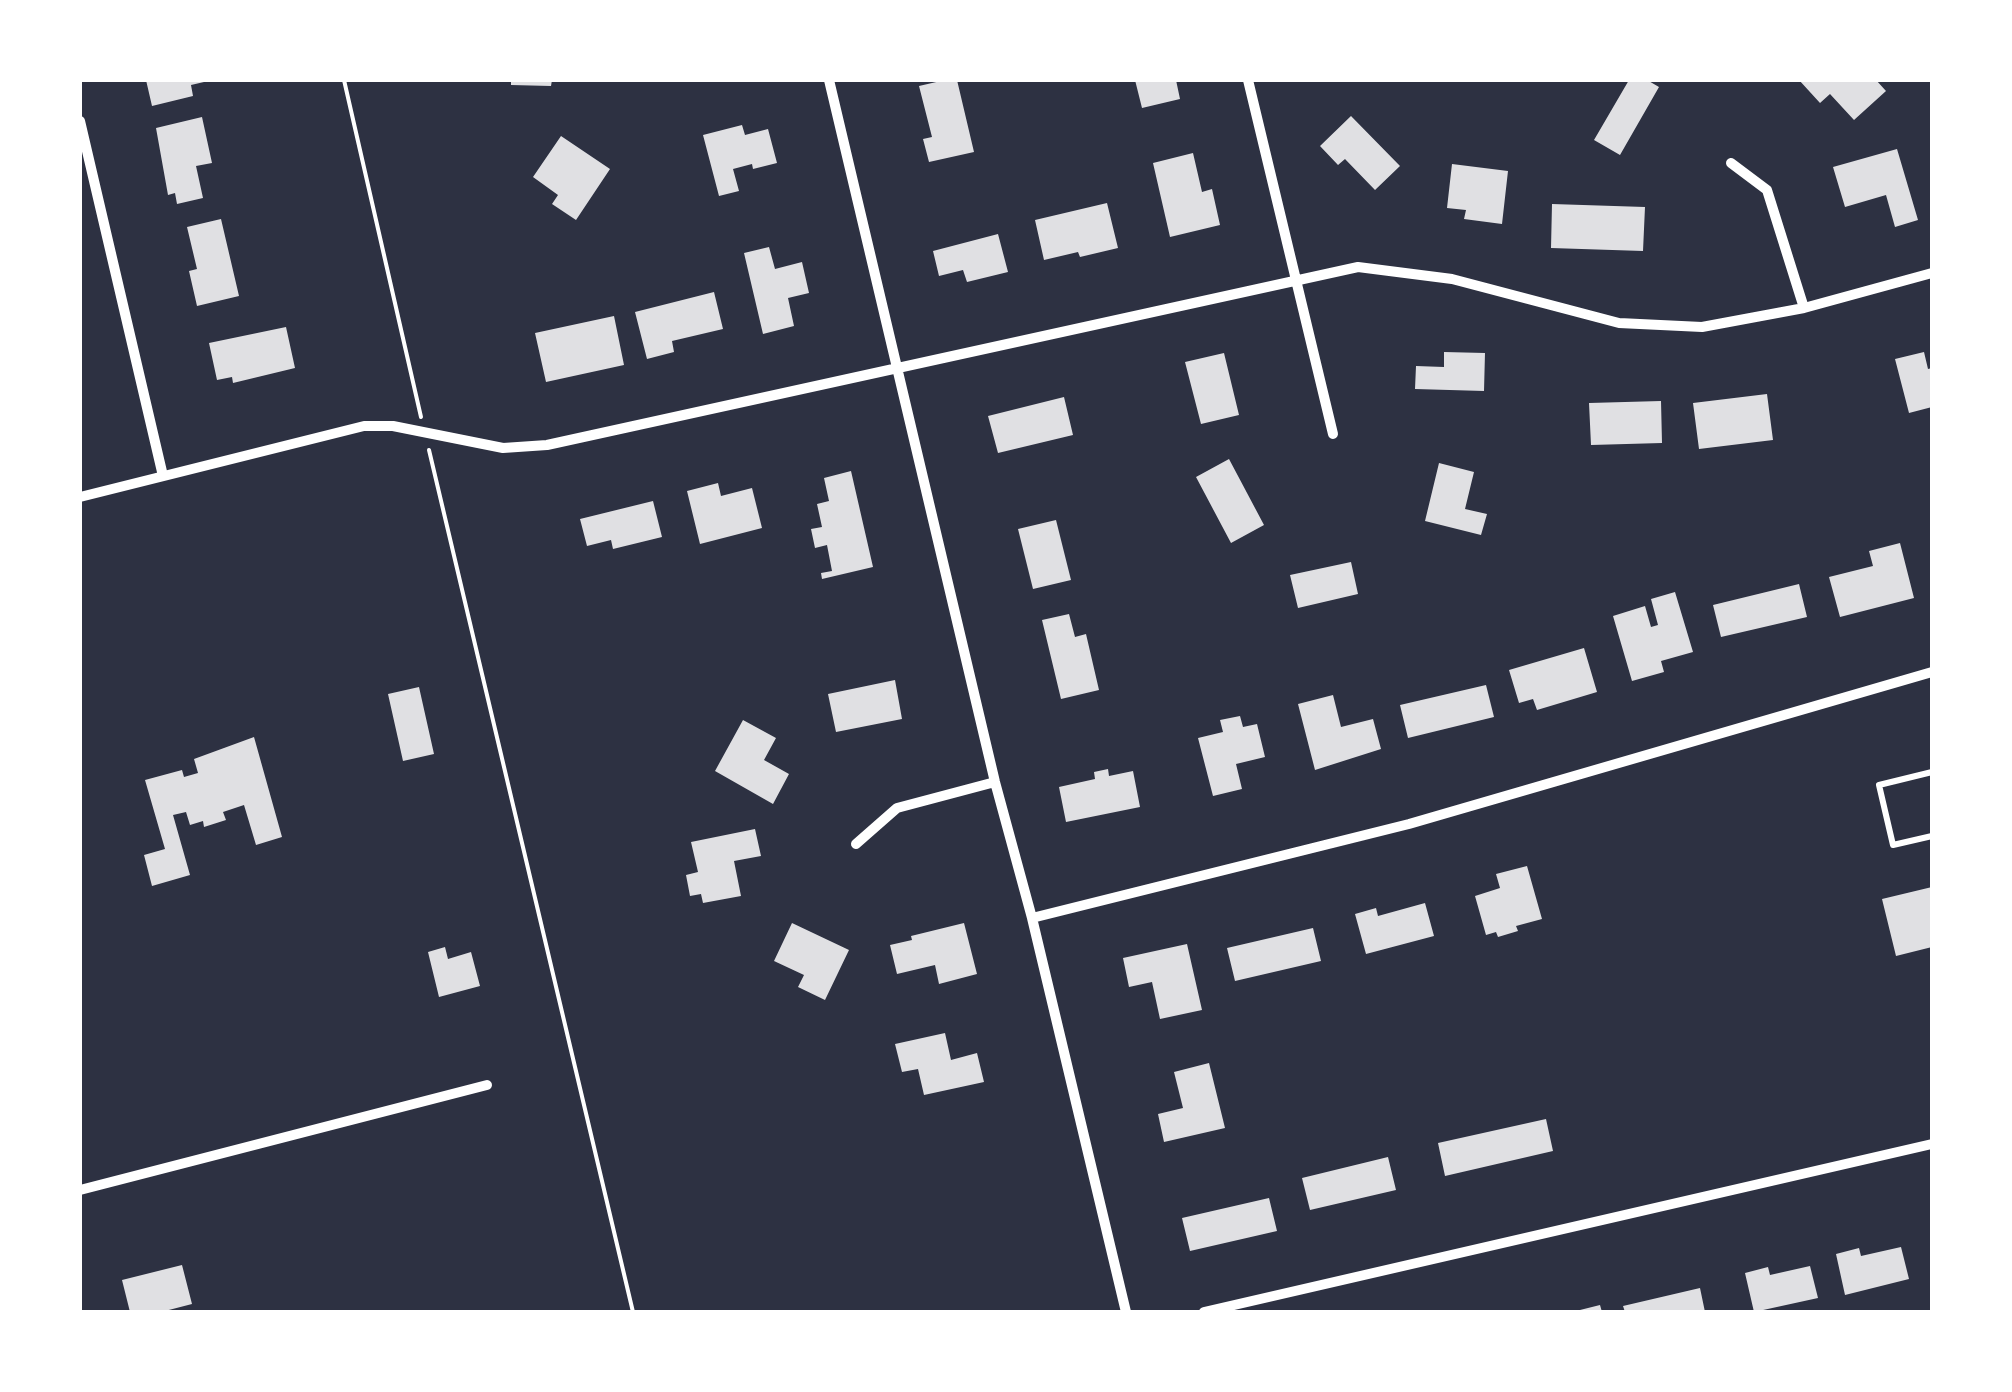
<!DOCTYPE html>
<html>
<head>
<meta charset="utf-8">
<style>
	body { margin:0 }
	#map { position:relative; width:2012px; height:1392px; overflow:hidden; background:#2d3142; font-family:Inter,sans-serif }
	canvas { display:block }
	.frame { position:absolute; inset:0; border:82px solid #fff; pointer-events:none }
</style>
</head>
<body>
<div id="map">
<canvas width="2012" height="1392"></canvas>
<div class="frame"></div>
</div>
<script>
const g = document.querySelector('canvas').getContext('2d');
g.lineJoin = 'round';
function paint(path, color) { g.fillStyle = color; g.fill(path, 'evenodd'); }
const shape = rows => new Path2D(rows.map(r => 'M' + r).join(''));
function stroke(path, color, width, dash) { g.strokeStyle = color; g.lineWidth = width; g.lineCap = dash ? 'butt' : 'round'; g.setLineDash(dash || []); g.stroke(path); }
const building = shape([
	[146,80,204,80,204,82,191,85,193,96,152,106],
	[511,80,552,80,551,86,511,85],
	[945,80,957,80,974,152,929,162,923,139,932,137,919,86],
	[1135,80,1176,80,1180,99,1142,108],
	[1629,80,1647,80,1659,87,1620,155,1594,140],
	[1799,80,1876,80,1886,91,1854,120,1830,94,1820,103],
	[1351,116,1400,166,1375,190,1345,159,1338,165,1320,146],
	[202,117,212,163,196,166,203,198,177,204,175,193,168,195,156,128],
	[742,125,745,135,768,129,777,163,753,169,752,164,733,169,739,191,719,196,703,135],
	[561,136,610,169,576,220,552,204,558,195,533,177],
	[1897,149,1918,220,1895,227,1886,195,1845,207,1833,167],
	[1193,153,1202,192,1212,189,1220,225,1170,237,1153,163],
	[1452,164,1508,171,1502,224,1464,219,1466,210,1447,208],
	[1107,203,1118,248,1080,257,1078,252,1044,260,1035,220],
	[1552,204,1645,207,1643,251,1551,248],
	[221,219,239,296,197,306,189,271,197,269,187,227],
	[998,234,1008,272,967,282,963,270,939,276,933,251],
	[769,247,775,269,802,262,809,293,788,298,794,326,763,334,744,253],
	[714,292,723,329,672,341,674,352,647,359,635,312],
	[614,316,624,365,546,382,535,333],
	[286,327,295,368,233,383,232,377,217,380,209,343],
	[1444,352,1485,353,1484,391,1415,389,1416,366,1444,367],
	[1924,352,1928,369,1932,368,1932,407,1909,413,1895,359],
	[1224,353,1239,415,1201,424,1185,362],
	[1767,394,1773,440,1699,449,1693,403],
	[1064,397,1073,435,998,453,988,416],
	[1661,401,1662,443,1591,445,1589,403],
	[1229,459,1264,525,1231,543,1196,477],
	[1439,463,1474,472,1465,509,1487,514,1481,535,1425,521],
	[851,471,873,567,822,579,821,573,832,571,827,545,815,548,811,529,822,527,817,504,829,501,824,478],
	[718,483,721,496,752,488,762,528,700,544,687,491],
	[653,501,662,537,613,549,611,540,587,546,580,519],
	[1056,520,1071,580,1033,589,1018,529],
	[1900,543,1914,598,1840,617,1829,577,1873,566,1869,551],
	[1351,562,1358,594,1298,608,1290,575],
	[1799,584,1807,617,1721,637,1713,605],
	[1675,592,1693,652,1661,661,1664,672,1632,681,1613,616,1645,606,1651,627,1658,625,1651,599],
	[1069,614,1075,637,1086,634,1099,690,1061,699,1042,620],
	[1584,648,1597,692,1537,710,1533,699,1519,703,1509,670],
	[895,680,902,719,836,732,828,694],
	[1486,685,1494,717,1408,738,1400,705],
	[419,687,434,754,403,761,388,694],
	[1333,695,1341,727,1373,719,1381,749,1315,770,1298,704],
	[1240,716,1243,727,1257,724,1265,757,1236,764,1242,789,1213,796,1198,738,1223,732,1220,720],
	[743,720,776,738,764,760,789,774,773,804,715,771],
	[254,737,282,837,256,845,244,805,223,812,226,820,204,827,203,821,190,825,186,812,173,815,190,875,152,886,144,855,165,849,145,780,182,770,184,777,198,773,194,759],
	[1108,769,1109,776,1133,771,1140,807,1066,822,1059,787,1095,779,1094,772],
	[755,829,761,856,734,861,741,896,703,903,701,894,690,896,686,875,698,872,691,842],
	[1527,866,1542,919,1516,926,1518,931,1498,937,1496,932,1486,935,1475,896,1500,888,1496,874],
	[1932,887,1932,947,1896,956,1882,899],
	[1425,903,1434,936,1366,954,1355,914,1376,908,1378,916],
	[792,923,849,950,825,1000,798,987,804,975,774,961],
	[964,923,977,974,939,984,935,965,897,974,890,945,912,940,911,936],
	[1313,928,1321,961,1235,981,1227,948],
	[1187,944,1202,1010,1160,1019,1152,982,1129,987,1123,958],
	[445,947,448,959,471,952,480,986,439,997,428,952],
	[945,1033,951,1060,977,1053,984,1082,924,1095,918,1069,902,1072,895,1044],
	[1209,1063,1225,1128,1164,1142,1158,1114,1183,1108,1174,1072],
	[1546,1119,1553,1151,1445,1176,1438,1143],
	[1388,1157,1396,1190,1310,1210,1302,1178],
	[1269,1198,1277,1231,1190,1251,1182,1218],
	[1901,1247,1909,1279,1845,1295,1836,1254,1859,1248,1861,1256],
	[182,1265,192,1304,161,1312,130,1312,122,1280],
	[1810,1266,1818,1298,1754,1312,1745,1273,1768,1267,1770,1275],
	[1700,1288,1705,1312,1625,1312,1623,1306],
	[1600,1305,1602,1312,1576,1312,1576,1311]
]);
const path = shape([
	[344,80,421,417],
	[429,450,633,1312]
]);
const service = shape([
	[1932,772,1879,785,1893,845,1932,836]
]);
const minor = shape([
	[829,80,995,782,1032,918,1126,1312],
	[1248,80,1333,434],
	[80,121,163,476],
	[1731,163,1767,190,1804,308],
	[80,497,364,426,393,426,503,448,547,445,1358,267,1452,279,1619,323,1702,327,1804,308,1932,273],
	[856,844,897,808,995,782],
	[1032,918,1409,824,1932,672],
	[80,1190,487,1085],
	[1204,1312,1932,1144]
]);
paint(building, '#e0e0e3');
stroke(path, '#fff', 4);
stroke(service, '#fff', 6);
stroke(minor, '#fff', 10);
</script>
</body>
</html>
